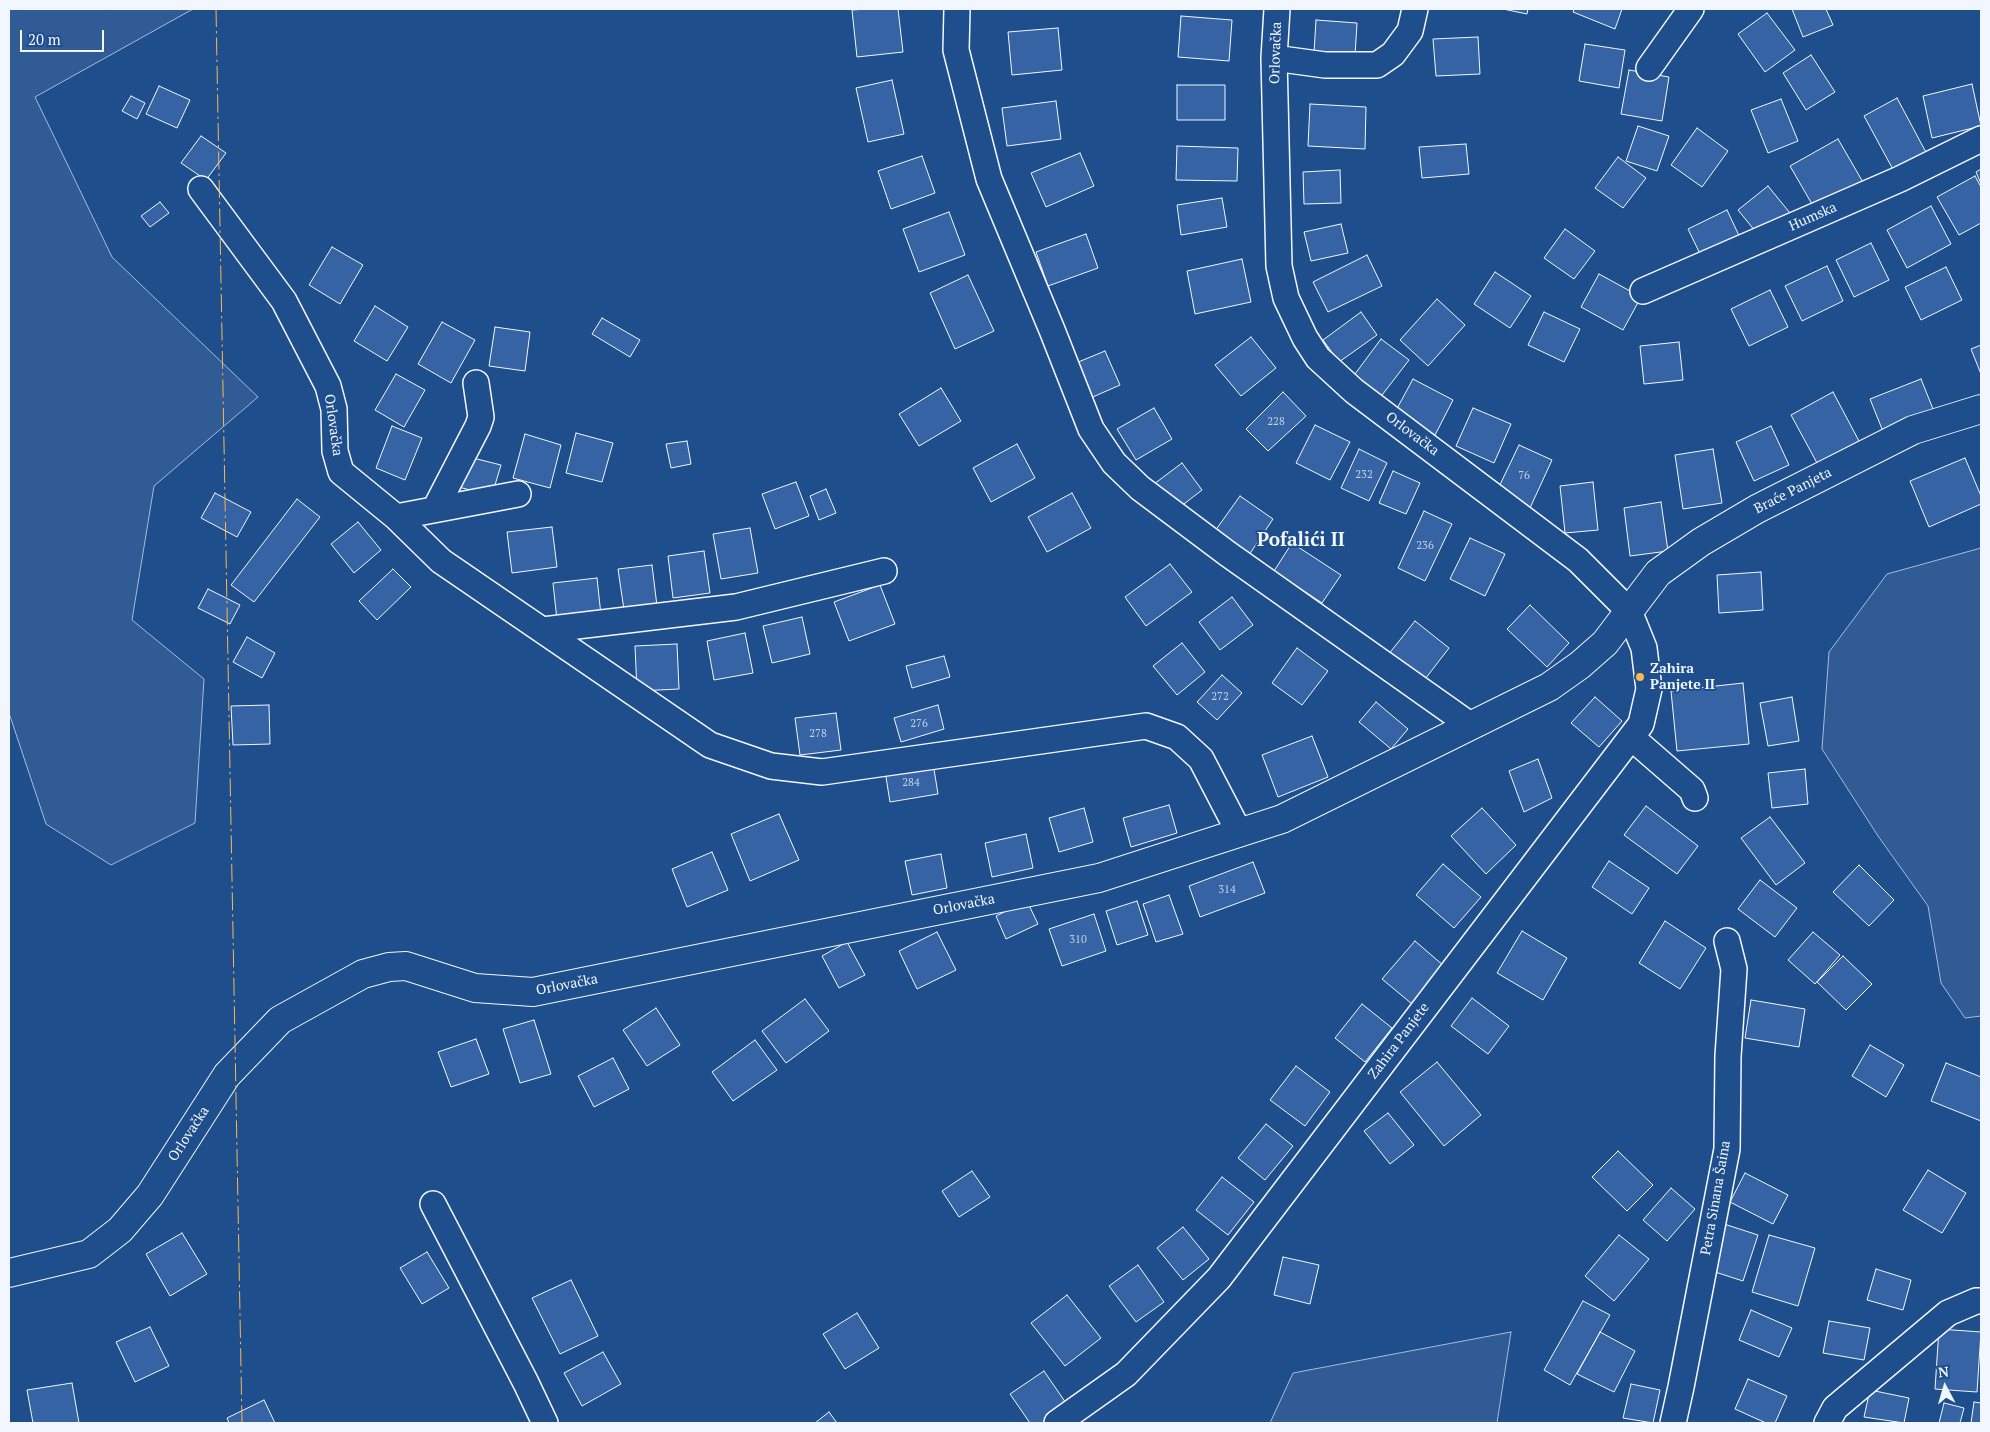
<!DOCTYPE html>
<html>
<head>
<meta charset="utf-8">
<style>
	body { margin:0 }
	#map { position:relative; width:1990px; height:1432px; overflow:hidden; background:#1f4e8c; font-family:"PT Serif",serif }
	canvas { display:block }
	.frame { position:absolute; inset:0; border:10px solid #f2f6ff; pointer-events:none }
	.north { position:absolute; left:1920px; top:1362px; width:50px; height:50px; -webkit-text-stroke:4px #1f4e8c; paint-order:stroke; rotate:354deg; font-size:14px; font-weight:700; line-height:20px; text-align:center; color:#f2f6ff }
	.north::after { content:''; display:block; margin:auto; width:18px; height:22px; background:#f2f6ff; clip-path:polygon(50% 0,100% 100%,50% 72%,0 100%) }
	.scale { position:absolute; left:20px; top:30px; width:84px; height:22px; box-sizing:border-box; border:2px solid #f2f6ff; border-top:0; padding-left:6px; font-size:15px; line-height:18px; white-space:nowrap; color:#f2f6ff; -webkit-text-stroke:4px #1f4e8c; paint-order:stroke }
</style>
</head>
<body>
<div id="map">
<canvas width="1990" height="1432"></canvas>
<div class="frame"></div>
<div class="north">N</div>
<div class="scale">20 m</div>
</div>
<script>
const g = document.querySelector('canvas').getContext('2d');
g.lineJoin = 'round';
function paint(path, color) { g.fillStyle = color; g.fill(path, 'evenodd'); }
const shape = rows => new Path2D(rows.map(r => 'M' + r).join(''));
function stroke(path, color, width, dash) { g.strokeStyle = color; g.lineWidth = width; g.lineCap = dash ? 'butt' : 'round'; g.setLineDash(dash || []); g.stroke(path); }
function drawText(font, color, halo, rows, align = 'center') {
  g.font = font + ' "PT Serif",serif'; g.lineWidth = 4; g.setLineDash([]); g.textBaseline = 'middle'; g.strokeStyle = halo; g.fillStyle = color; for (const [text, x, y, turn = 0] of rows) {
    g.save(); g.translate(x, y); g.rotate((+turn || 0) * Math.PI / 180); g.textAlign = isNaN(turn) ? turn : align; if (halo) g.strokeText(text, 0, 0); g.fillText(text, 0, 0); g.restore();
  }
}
const built = shape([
	[9,9,193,9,35,97,112,257,258,397,154,486,132,620,204,679,195,823,111,865,46,824,9,713,9,9],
	[1981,548,1981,1016,1965,1018,1941,983,1928,906,1878,836,1822,749,1829,652,1887,574,1981,548],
	[1511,1332,1497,1423,1270,1423,1293,1373,1511,1332]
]);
const building = shape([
	[868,9,898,9,903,52,857,57,852,10,868,9],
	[1503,9,1528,9,1527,14,1503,9],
	[1574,9,1622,9,1615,29,1573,12,1574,9],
	[1792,9,1826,9,1833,25,1803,37,1792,9],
	[1767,13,1795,50,1765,72,1738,34,1767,13],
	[1181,16,1232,20,1229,61,1178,57,1181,16],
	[1316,20,1357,23,1355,56,1314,53,1316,20],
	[1058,28,1062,70,1012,75,1008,32,1058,28],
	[1478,37,1480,74,1436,76,1433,39,1478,37],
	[1585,44,1625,50,1619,88,1579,81,1585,44],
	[1811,55,1835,92,1806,110,1783,73,1811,55],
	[1629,70,1669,77,1662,121,1621,114,1629,70],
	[892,80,904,134,868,142,856,88,892,80],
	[1972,84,1981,126,1932,138,1923,96,1972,84],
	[1177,85,1225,85,1225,120,1177,120,1177,85],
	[159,86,190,100,177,128,146,114,159,86],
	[131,96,145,103,137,119,122,111,131,96],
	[1897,98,1929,158,1896,175,1864,116,1897,98],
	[1781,99,1798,141,1768,153,1751,110,1781,99],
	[1056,101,1061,139,1007,146,1002,108,1056,101],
	[1310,104,1366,107,1365,149,1308,146,1310,104],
	[1638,126,1669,136,1657,171,1626,161,1638,126],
	[1697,128,1728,151,1702,187,1671,165,1697,128],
	[201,136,226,153,206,180,181,163,201,136],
	[1838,139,1864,184,1816,211,1790,166,1838,139],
	[1466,144,1469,174,1422,178,1419,147,1466,144],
	[1177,146,1238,148,1237,181,1176,180,1177,146],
	[1080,153,1094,186,1046,207,1031,173,1080,153],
	[922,156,935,193,891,209,878,171,922,156],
	[1618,157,1646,178,1623,208,1595,188,1618,157],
	[1981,169,1981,184,1976,172,1981,169],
	[1340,170,1341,203,1304,204,1303,172,1340,170],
	[1975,176,1981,187,1981,223,1959,235,1937,197,1975,176],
	[1768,186,1790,213,1760,237,1738,210,1768,186],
	[1222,198,1227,227,1181,235,1177,205,1222,198],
	[160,202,169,213,150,227,141,216,160,202],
	[1931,206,1951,244,1907,268,1887,230,1931,206],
	[1727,210,1743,244,1704,262,1688,229,1727,210],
	[949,212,965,255,919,272,903,229,949,212],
	[1341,224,1348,253,1311,261,1304,232,1341,224],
	[1565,229,1595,251,1574,279,1544,258,1565,229],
	[1086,234,1098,268,1048,286,1036,252,1086,234],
	[1871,243,1889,280,1854,297,1836,260,1871,243],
	[332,247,363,265,340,304,309,285,332,247],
	[1367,255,1382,286,1328,312,1313,282,1367,255],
	[1242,259,1251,302,1195,314,1187,271,1242,259],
	[1827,266,1843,301,1802,321,1785,286,1827,266],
	[1946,267,1962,300,1921,320,1905,287,1946,267],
	[1495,272,1531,296,1510,328,1474,304,1495,272],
	[1599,274,1641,297,1623,330,1581,307,1599,274],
	[968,275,994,331,955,349,930,293,968,275],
	[1770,290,1788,327,1749,346,1731,309,1770,290],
	[1437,299,1465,325,1428,366,1400,340,1437,299],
	[375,306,408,327,387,361,354,341,375,306],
	[1361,312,1377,335,1339,362,1323,340,1361,312],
	[1544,312,1580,329,1564,362,1528,345,1544,312],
	[602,318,640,340,630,357,592,334,602,318],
	[442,322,475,340,451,383,418,364,442,322],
	[495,327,530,332,525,371,489,366,495,327],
	[1251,337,1276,368,1241,396,1215,365,1251,337],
	[1381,339,1409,360,1379,399,1352,378,1381,339],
	[1679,342,1683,380,1644,384,1640,346,1679,342],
	[1981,345,1981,374,1971,349,1981,345],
	[1105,351,1120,385,1086,400,1071,365,1105,351],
	[396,374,425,390,404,427,375,410,396,374],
	[1413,379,1453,400,1435,435,1394,414,1413,379],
	[1921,379,1935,414,1884,434,1870,399,1921,379],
	[941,388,961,421,919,446,899,414,941,388],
	[1283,392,1306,416,1268,451,1246,429,1283,392],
	[1833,392,1859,441,1817,463,1791,415,1833,392],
	[1154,408,1172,439,1136,460,1117,429,1154,408],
	[1473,408,1511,424,1494,463,1456,446,1473,408],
	[1315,425,1350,442,1330,480,1296,463,1315,425],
	[392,426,422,438,405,480,376,468,392,426],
	[1771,426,1789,465,1754,481,1736,442,1771,426],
	[576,433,613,443,602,482,566,473,576,433],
	[525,434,561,445,550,488,513,478,525,434],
	[687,441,691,464,671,468,666,444,687,441],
	[1017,444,1035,478,991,502,973,468,1017,444],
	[1519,445,1552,460,1530,508,1496,493,1519,445],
	[1359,449,1387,463,1369,501,1341,488,1359,449],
	[1713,449,1722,503,1683,509,1675,455,1713,449],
	[469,457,501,465,492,495,458,487,469,457],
	[1965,458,1981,496,1981,504,1929,527,1910,481,1965,458],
	[1182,463,1202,490,1175,511,1154,484,1182,463],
	[1393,471,1420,483,1406,514,1379,503,1393,471],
	[796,482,809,516,775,529,762,494,796,482],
	[1593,482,1598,530,1565,533,1560,486,1593,482],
	[826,489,836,513,819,520,810,496,826,489],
	[215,493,251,512,237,537,201,518,215,493],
	[1072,493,1091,528,1047,552,1028,517,1072,493],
	[1240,496,1273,519,1249,555,1215,531,1240,496],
	[297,499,320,517,254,602,231,585,297,499],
	[1661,502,1668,551,1630,556,1624,508,1661,502],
	[1424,511,1452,524,1425,581,1398,568,1424,511],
	[358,522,381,550,354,573,331,544,358,522],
	[552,527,557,567,512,573,507,532,552,527],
	[750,528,758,573,721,579,713,534,750,528],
	[1470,538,1505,554,1485,596,1450,579,1470,538],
	[1292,543,1341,575,1322,603,1274,571,1292,543],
	[704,551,710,593,673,598,668,556,704,551],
	[1170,564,1192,592,1146,626,1125,597,1170,564],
	[652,565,657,606,624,610,618,569,652,565],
	[393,569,411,587,377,620,359,601,393,569],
	[1761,572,1763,610,1719,613,1717,575,1761,572],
	[597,578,601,615,557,620,553,583,597,578],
	[880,585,895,624,849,641,834,602,880,585],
	[208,589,240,605,230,624,198,608,208,589],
	[1232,597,1253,625,1220,650,1199,622,1232,597],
	[1530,605,1569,643,1547,667,1507,629,1530,605],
	[802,617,810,654,772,663,763,626,802,617],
	[1415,621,1449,648,1422,683,1388,655,1415,621],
	[745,633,753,673,714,680,707,641,745,633],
	[247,637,275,653,262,678,233,662,247,637],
	[1182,643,1205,672,1177,695,1153,666,1182,643],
	[677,644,679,689,637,691,635,646,677,644],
	[1297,648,1328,671,1302,705,1272,683,1297,648],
	[944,656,950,677,912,688,906,666,944,656],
	[1222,675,1242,693,1217,720,1197,702,1222,675],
	[1743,683,1749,744,1677,751,1671,691,1743,683],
	[1595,697,1622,721,1599,747,1571,723,1595,697],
	[1792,697,1799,741,1768,746,1760,703,1792,697],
	[1376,702,1408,729,1391,749,1359,722,1376,702],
	[269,705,270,744,233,745,231,706,269,705],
	[938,705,944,729,901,742,894,718,938,705],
	[836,713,841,750,800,755,795,718,836,713],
	[1312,736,1328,777,1278,797,1262,755,1312,736],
	[1538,759,1552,798,1524,812,1509,771,1538,759],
	[933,763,938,794,890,802,885,771,933,763],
	[1805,769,1808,804,1772,808,1768,773,1805,769],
	[1169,805,1177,833,1131,847,1123,818,1169,805],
	[1646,806,1698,846,1677,874,1624,835,1646,806],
	[1084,808,1093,842,1059,852,1049,818,1084,808],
	[1482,808,1516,845,1486,874,1451,836,1482,808],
	[779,814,799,860,750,881,731,834,779,814],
	[1770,817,1805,863,1776,885,1741,838,1770,817],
	[1026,834,1033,868,992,877,985,843,1026,834],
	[712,852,728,890,687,907,672,869,712,852],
	[941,854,947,888,912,895,905,861,941,854],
	[1609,861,1649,888,1632,914,1592,887,1609,861],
	[1253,862,1265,893,1200,917,1189,886,1253,862],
	[1443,864,1481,897,1454,928,1416,895,1443,864],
	[1859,865,1894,900,1869,926,1833,892,1859,865],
	[1760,880,1797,908,1775,937,1738,909,1760,880],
	[1169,895,1183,934,1156,942,1143,904,1169,895],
	[1027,901,1038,924,1006,939,996,916,1027,901],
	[1137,901,1148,935,1117,945,1106,911,1137,901],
	[1094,914,1106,951,1062,966,1049,929,1094,914],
	[1665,921,1706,948,1680,989,1639,963,1665,921],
	[1522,931,1567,958,1543,1000,1497,973,1522,931],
	[937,932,956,970,917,989,899,951,937,932],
	[1813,932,1840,955,1815,984,1788,960,1813,932],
	[1415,941,1444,966,1412,1004,1382,979,1415,941],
	[847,942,865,975,839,988,822,956,847,942],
	[1843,956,1872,984,1846,1010,1817,982,1843,956],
	[1472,998,1509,1026,1488,1054,1451,1026,1472,998],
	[805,999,829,1031,786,1063,762,1031,805,999],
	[1751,1000,1805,1009,1799,1047,1745,1038,1751,1000],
	[1362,1004,1392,1028,1365,1062,1335,1038,1362,1004],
	[656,1008,680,1045,647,1066,623,1030,656,1008],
	[534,1020,551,1074,520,1083,503,1029,534,1020],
	[476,1039,489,1074,451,1087,438,1052,476,1039],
	[755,1040,777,1070,733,1101,712,1072,755,1040],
	[1870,1045,1904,1065,1886,1097,1852,1076,1870,1045],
	[613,1058,629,1089,594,1107,578,1076,613,1058],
	[1437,1062,1481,1115,1444,1146,1400,1092,1437,1062],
	[1946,1063,1981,1077,1981,1121,1931,1101,1946,1063],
	[1296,1066,1330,1092,1305,1126,1270,1100,1296,1066],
	[1388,1113,1414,1145,1390,1164,1364,1131,1388,1113],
	[1266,1124,1293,1146,1265,1180,1238,1158,1266,1124],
	[1618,1151,1653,1185,1627,1211,1592,1177,1618,1151],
	[1928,1170,1966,1193,1942,1233,1903,1210,1928,1170],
	[972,1171,990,1197,959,1217,942,1191,972,1171],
	[1745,1173,1788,1195,1773,1224,1730,1202,1745,1173],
	[1222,1177,1254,1202,1228,1235,1196,1210,1222,1177],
	[1671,1188,1695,1209,1667,1241,1643,1220,1671,1188],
	[1724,1224,1758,1235,1743,1281,1709,1270,1724,1224],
	[1183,1227,1209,1259,1183,1280,1157,1248,1183,1227],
	[182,1233,207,1274,170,1296,146,1254,182,1233],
	[1619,1235,1649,1259,1614,1301,1585,1276,1619,1235],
	[1769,1235,1815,1248,1798,1306,1752,1292,1769,1235],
	[427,1252,449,1288,422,1304,400,1268,427,1252],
	[1283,1257,1319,1265,1310,1304,1274,1295,1283,1257],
	[1138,1265,1164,1302,1136,1322,1109,1286,1138,1265],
	[1876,1269,1911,1280,1903,1310,1867,1300,1876,1269],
	[571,1280,598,1336,560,1354,532,1298,571,1280],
	[1067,1295,1101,1338,1065,1366,1031,1323,1067,1295],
	[1583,1301,1610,1315,1570,1385,1544,1370,1583,1301],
	[1751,1310,1792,1328,1779,1357,1739,1340,1751,1310],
	[857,1313,879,1348,845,1369,823,1334,857,1313],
	[1829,1321,1870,1328,1864,1360,1823,1353,1829,1321],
	[150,1327,169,1366,135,1382,116,1342,150,1327],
	[1939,1329,1981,1332,1977,1392,1935,1389,1939,1329],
	[1600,1332,1635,1351,1614,1392,1577,1374,1600,1332],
	[603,1352,621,1384,582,1406,564,1373,603,1352],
	[1044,1371,1068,1406,1042,1423,1030,1423,1010,1394,1044,1371],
	[1748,1379,1787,1396,1775,1423,1766,1423,1735,1409,1748,1379],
	[72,1383,79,1423,33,1423,27,1390,72,1383],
	[1631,1384,1660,1390,1653,1423,1623,1418,1631,1384],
	[1870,1390,1909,1398,1904,1423,1864,1417,1870,1390],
	[264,1400,275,1423,229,1423,227,1418,264,1400],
	[1974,1402,1981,1403,1981,1423,1971,1423,1974,1402],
	[1944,1403,1964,1408,1960,1423,1939,1423,1944,1403],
	[829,1412,837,1423,815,1423,829,1412]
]);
const street = shape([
	[957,9,956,50,989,179,1052,330,1091,429,1114,463,1140,488,1228,554,1470,725],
	[1274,58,1325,65,1377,65,1393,54,1410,31,1415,9],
	[1649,68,1691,9],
	[201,189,284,301,328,386,334,409,335,451,341,472,396,517,441,561,710,745,771,766,822,772,1146,726,1177,737,1201,759,1239,832],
	[1643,291,1900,179,1981,139],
	[435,509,478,426,481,417,476,383],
	[396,517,518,494],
	[543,630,736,607,884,571],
	[1631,737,1692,790,1695,798],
	[433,1204,526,1383,545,1423],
	[1057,1423,1126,1374,1219,1278,1641,724,1649,689,1644,648,1629,611,1578,560,1354,391,1318,358,1305,338,1286,298,1279,266,1274,58,1277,9],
	[1673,1423,1681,1387,1727,1149,1728,1056,1734,969,1727,941],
	[1827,1423,1835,1408,1948,1313,1976,1301,1981,1301]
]);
const secondary = shape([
	[9,1273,89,1254,120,1230,150,1195,227,1075,280,1020,363,974,389,967,406,966,475,988,533,992,1099,878,1282,819,1549,687,1580,665,1605,643,1658,573,1701,542,1757,509,1913,430,1981,409]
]);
const power = shape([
	[216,9,242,1423]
]);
const markers = [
	[1640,677,5,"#ffb74d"]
];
const numberNames = [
	["228",1276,422],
	["232",1364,475],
	["76",1524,476],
	["236",1425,546],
	["272",1220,697],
	["276",919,724],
	["278",818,734],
	["284",911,783],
	["314",1227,890],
	["310",1078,940]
];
const streetNames = [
	["Orlovačka",1276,53,-88],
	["Humska",1813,217,-24],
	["Orlovačka",333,425,82],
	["Orlovačka",1412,434,37],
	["Braće Panjeta",1793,491,-27],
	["Orlovačka",964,905,-11],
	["Orlovačka",567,985,-11],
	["Zahira Panjete",1399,1041,-53],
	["Orlovačka",189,1134,-57],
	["Petra Sinana Šaina",1716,1198,-80]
];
const poiNames = [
	["Zahira",1650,669],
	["Panjete II",1650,685]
];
const districtNames = [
	["Pofalići II",1301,541]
];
paint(built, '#305b95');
stroke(built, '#a8bbd7', 1);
paint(building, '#3563a3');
stroke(building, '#f2f6ff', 1);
stroke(street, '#f2f6ff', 28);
stroke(secondary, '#f2f6ff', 30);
stroke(street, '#1f4e8c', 25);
stroke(secondary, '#1f4e8c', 28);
stroke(power, '#ffb74d', 1, [18, 4, 2.5, 4]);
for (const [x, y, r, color] of markers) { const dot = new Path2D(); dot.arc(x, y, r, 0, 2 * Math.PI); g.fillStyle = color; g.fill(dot); stroke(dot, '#1f4e8c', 2); }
drawText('11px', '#c3d1e8', null, numberNames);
drawText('14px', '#f2f6ff', '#1f4e8c', streetNames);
drawText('bold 14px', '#f2f6ff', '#1f4e8c', poiNames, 'left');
drawText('bold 19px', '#f2f6ff', '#1f4e8c', districtNames);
</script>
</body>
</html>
